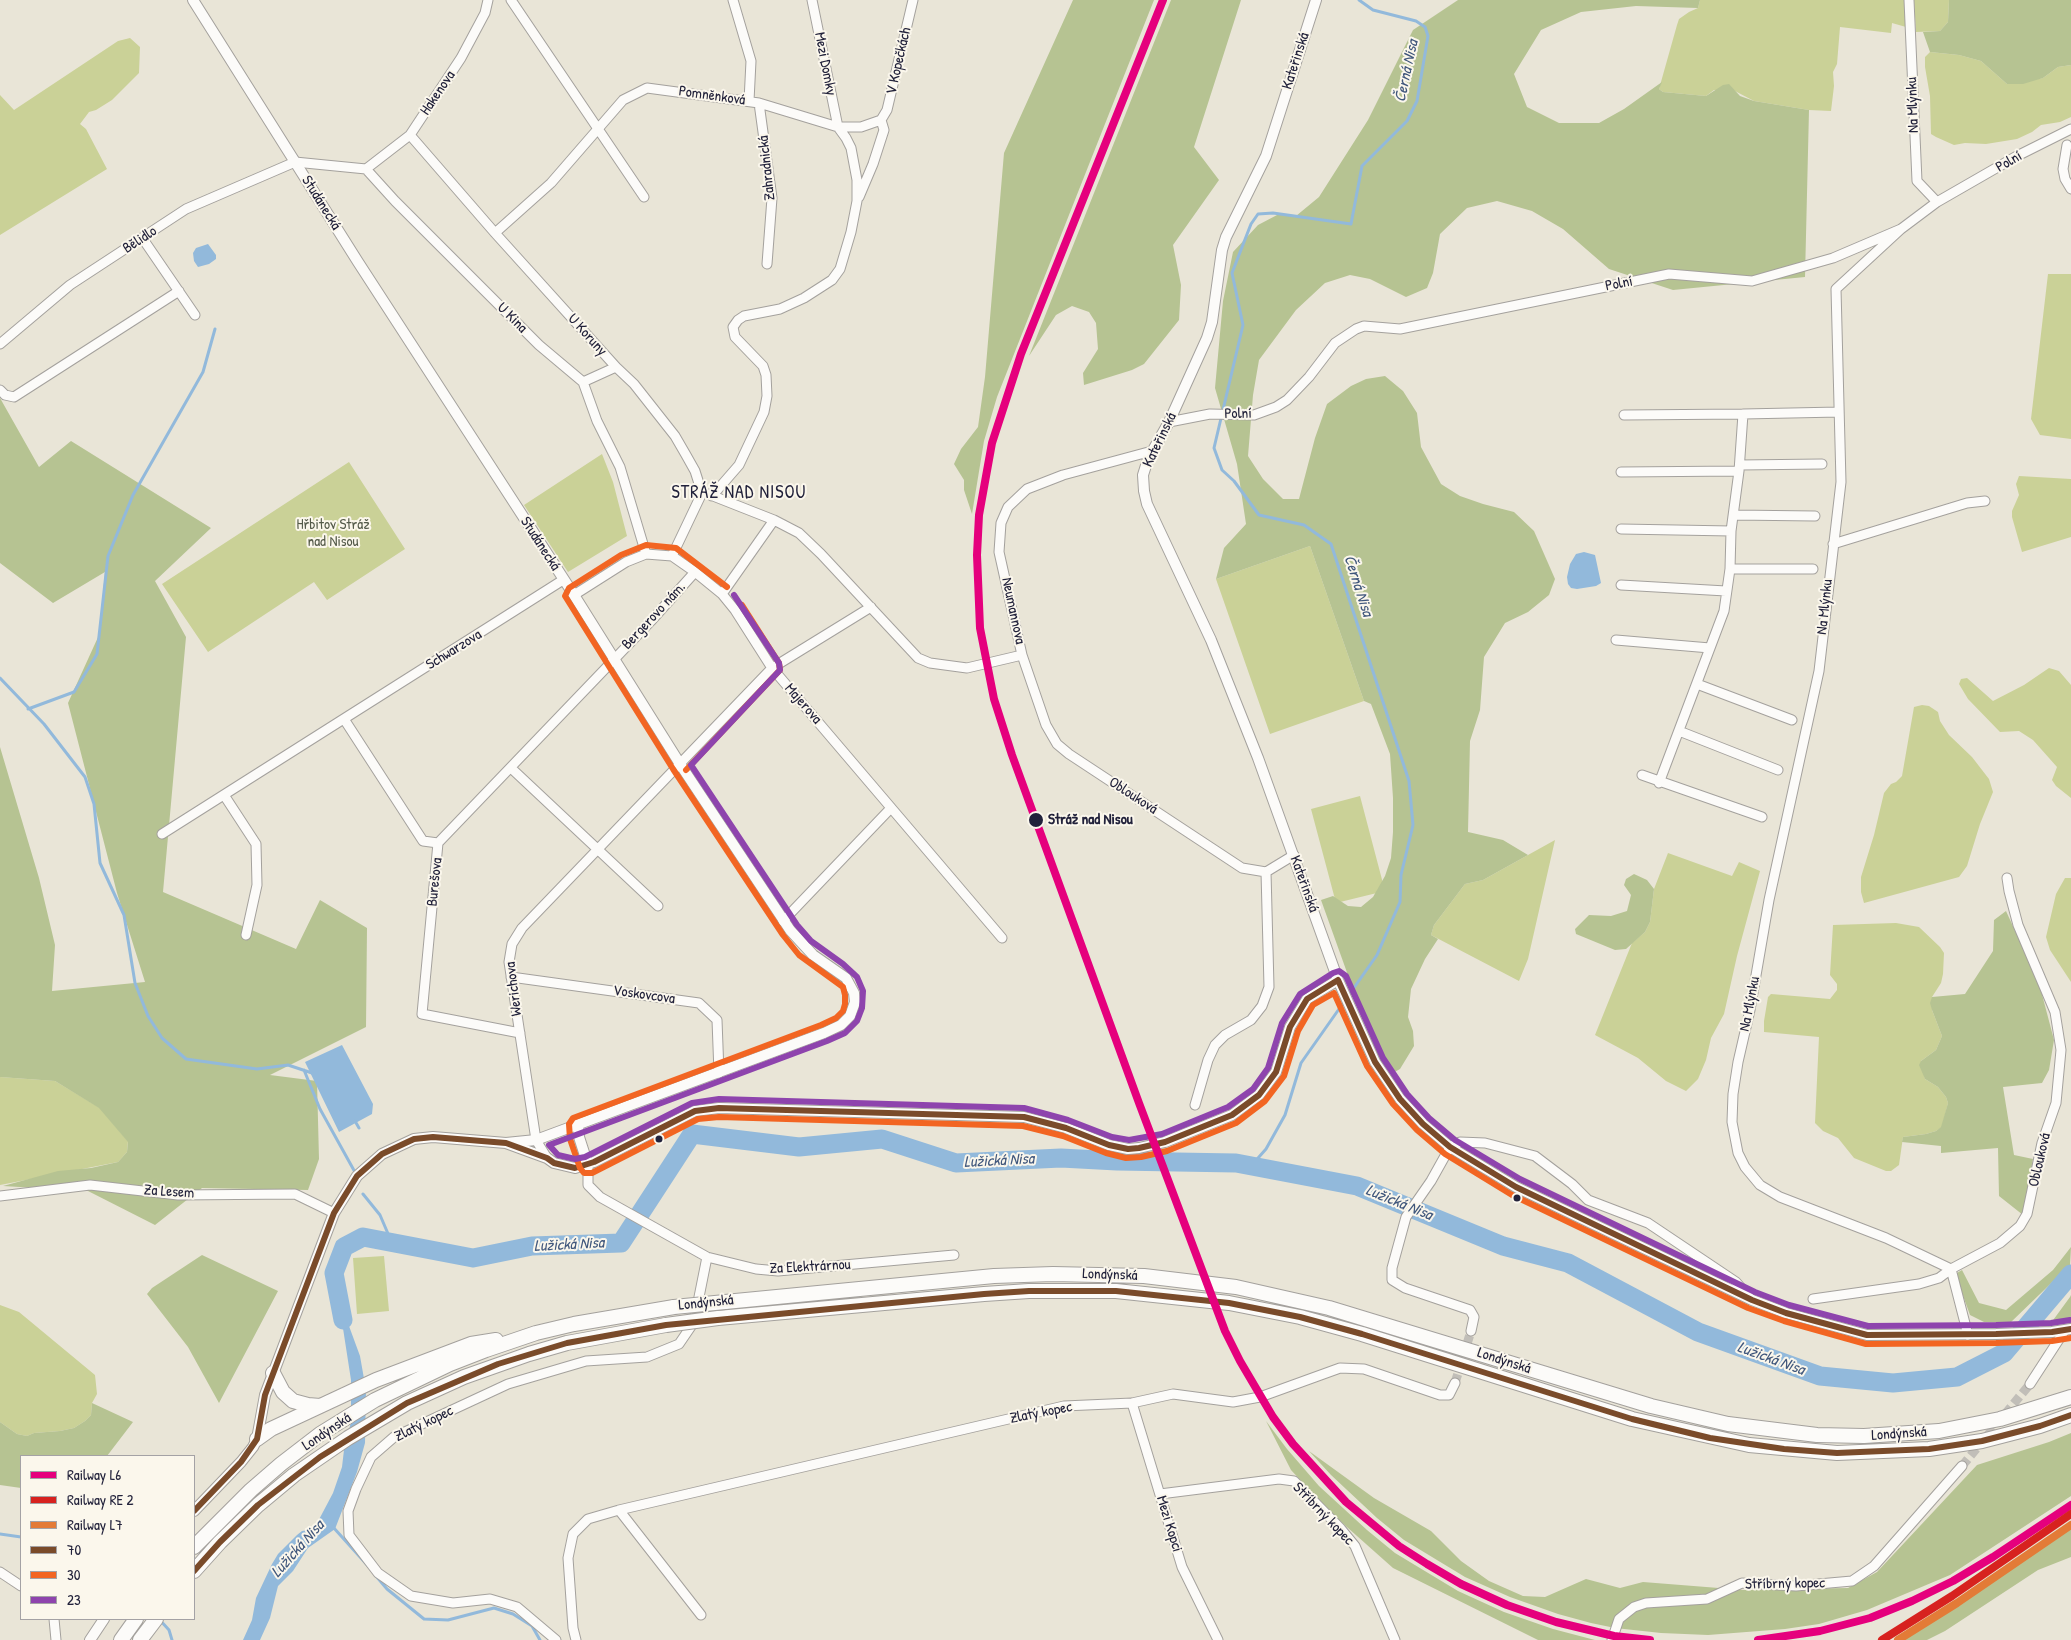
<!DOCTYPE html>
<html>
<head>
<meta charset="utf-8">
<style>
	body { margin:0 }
	#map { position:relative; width:2071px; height:1640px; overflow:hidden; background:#e9e5d7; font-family:"Patrick Hand",sans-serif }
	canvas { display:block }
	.legend { position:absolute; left:20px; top:1455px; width:175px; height:165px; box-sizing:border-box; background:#fbf7ec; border:1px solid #a4a2a5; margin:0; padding:6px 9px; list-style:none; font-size:15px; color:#22223b }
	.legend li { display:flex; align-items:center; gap:10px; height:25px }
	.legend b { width:25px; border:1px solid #a4a2a5 }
</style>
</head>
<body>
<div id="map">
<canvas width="2071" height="1640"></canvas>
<ul class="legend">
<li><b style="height:6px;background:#e5007d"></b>Railway L6</li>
<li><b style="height:6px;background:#d7221f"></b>Railway RE 2</li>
<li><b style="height:6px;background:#e37b37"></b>Railway L7</li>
<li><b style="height:6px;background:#7a4b2a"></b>70</li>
<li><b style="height:6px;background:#f26522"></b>30</li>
<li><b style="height:6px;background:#8e44ad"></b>23</li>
</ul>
</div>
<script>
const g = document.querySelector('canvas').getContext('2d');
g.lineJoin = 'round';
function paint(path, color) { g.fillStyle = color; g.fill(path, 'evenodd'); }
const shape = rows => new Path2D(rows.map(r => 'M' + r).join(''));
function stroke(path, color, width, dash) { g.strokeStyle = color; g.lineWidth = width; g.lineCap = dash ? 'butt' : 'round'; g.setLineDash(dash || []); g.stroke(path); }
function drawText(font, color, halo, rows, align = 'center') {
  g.font = font + ' "Patrick Hand",sans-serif'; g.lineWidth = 4; g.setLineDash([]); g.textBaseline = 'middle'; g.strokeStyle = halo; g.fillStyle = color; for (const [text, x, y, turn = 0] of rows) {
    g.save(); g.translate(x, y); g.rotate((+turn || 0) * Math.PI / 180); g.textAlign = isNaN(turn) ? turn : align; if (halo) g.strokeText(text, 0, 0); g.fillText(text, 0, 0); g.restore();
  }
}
const green = shape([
	[1700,0,1904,0,1906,27,1892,23,1891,33,1840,27,1837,64,1833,72,1834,86,1831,111,1809,110,1754,101,1733,90,1714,90,1706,96,1663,92,1659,89,1677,25,1679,19,1689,12,1698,8],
	[1914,0,1949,0,1948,22,1940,31,1916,32],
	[130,38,140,47,139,73,112,100,96,110,89,112,80,124,86,129,107,169,0,235,0,95,14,110,118,41],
	[1930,52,1959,55,1981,61,2007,84,2043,78,2058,67,2071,65,2071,117,2060,122,2041,125,2032,132,2017,139,1986,144,1965,143,1954,145,1936,137,1931,134,1930,96,1925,67,1925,57],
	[2048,274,2071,274,2071,439,2040,435,2031,419],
	[602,454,613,482,627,536,568,572,524,505],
	[349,462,405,549,327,600,314,582,208,652,162,584],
	[2019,476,2071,479,2071,537,2022,552,2012,517,2012,511,2019,495,2016,484],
	[1310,546,1364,701,1270,734,1216,579],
	[2049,668,2059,671,2071,685,2071,798,2056,786,2052,780,2057,767,2033,740,2019,731,2000,732,1968,699,1959,684,1961,679,1967,678,1993,701,2024,685],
	[1922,705,1929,706,1938,712,1940,721,1949,735,1972,757,1989,779,1993,792,1980,824,1967,866,1959,877,1864,903,1861,892,1861,877,1874,835,1884,793,1891,784,1896,782,1902,776,1914,707],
	[1360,796,1385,891,1336,903,1311,809],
	[1555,840,1528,959,1519,981,1431,935,1434,925,1465,884,1483,880],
	[1668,853,1732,876,1739,862,1760,871,1737,956,1724,1014,1711,1038,1706,1060,1698,1079,1686,1091,1666,1081,1638,1058,1595,1035,1632,943,1645,932,1650,922,1654,889],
	[2065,878,2071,878,2071,982,2050,950,2046,937,2056,894],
	[1896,923,1919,927,1940,947,1944,953,1943,974,1941,983,1932,997,1932,1010,1942,1036,1936,1050,1921,1061,1925,1079,1938,1087,1946,1097,1948,1103,1942,1127,1936,1131,1926,1134,1903,1137,1899,1165,1891,1171,1886,1171,1854,1158,1838,1138,1823,1131,1815,1123,1819,1037,1764,1032,1764,1021,1768,997,1771,994,1830,999,1837,990,1837,984,1830,975,1833,925],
	[0,1077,55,1081,100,1108,128,1141,127,1152,118,1162,0,1185],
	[384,1256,389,1311,357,1314,353,1258],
	[0,1305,19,1312,95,1375,97,1394,92,1403,91,1415,85,1421,74,1428,60,1431,34,1433,27,1436,17,1434,0,1422]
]);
const forest = shape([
	[1073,0,1154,0,997,397,984,441,972,514,964,490,964,480,954,464,961,449,978,427,985,377,1004,153],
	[1171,0,1241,0,1194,147,1219,180,1173,245,1181,285,1179,320,1144,364,1132,370,1084,385,1083,373,1098,349,1096,323,1089,312,1072,306,1056,315,1029,356],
	[1458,0,1700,0,1698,8,1636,6,1581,12,1541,30,1514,74,1527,107,1559,123,1599,123,1624,109,1662,82,1659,89,1663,92,1706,96,1723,85,1729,84,1740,96,1754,101,1809,110,1805,277,1673,290,1609,269,1563,229,1532,211,1497,201,1467,208,1440,234,1433,273,1427,288,1406,297,1370,279,1350,275,1325,283,1296,310,1259,360,1253,395,1248,456,1263,479,1283,499,1299,499,1315,438,1327,404,1351,386,1366,379,1385,376,1403,391,1417,413,1421,447,1441,484,1460,496,1483,504,1514,512,1534,531,1555,579,1549,595,1528,612,1505,623,1484,657,1480,710,1470,741,1468,832,1503,840,1528,855,1483,880,1465,884,1434,925,1431,935,1438,939,1425,959,1411,989,1408,1017,1413,1031,1414,1046,1400,1069,1391,1074,1378,1059,1321,900,1333,896,1348,906,1361,907,1373,897,1385,876,1391,858,1393,832,1393,798,1390,754,1371,704,1364,701,1310,546,1216,579,1224,548,1246,524,1237,464,1215,388,1223,301,1233,252,1258,225,1279,214,1296,216,1319,197,1368,120,1413,30],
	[1949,0,2071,0,2071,65,2058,67,2043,78,2023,84,2007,84,1981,61,1959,55,1930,52,1923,32,1940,31,1948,22],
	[0,398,39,467,71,441,211,528,155,581,186,637,163,892,296,949,320,900,367,928,366,1027,270,1075,317,1081,319,1159,308,1190,202,1188,155,1225,88,1191,3,1186,58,1171,91,1168,118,1162,127,1152,128,1142,99,1108,55,1081,0,1077,0,747,39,878,55,945,52,991,145,982,117,893,68,703,99,635,105,572,53,603,0,563],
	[1634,874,1647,880,1654,889,1650,922,1645,932,1626,949,1615,950,1576,934,1575,929,1589,915,1611,916,1627,911,1631,895,1624,885,1626,879],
	[2006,911,2039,983,2054,1040,2049,1070,2042,1083,2003,1087,2014,1155,2033,1159,2023,1215,1999,1196,1998,1148,1941,1153,1941,1146,1902,1142,1903,1137,1926,1134,1936,1131,1941,1127,1948,1103,1946,1097,1938,1087,1925,1079,1919,1065,1921,1061,1936,1050,1942,1036,1932,1010,1930,1003,1932,997,1965,994,1993,951,1994,920],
	[2071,1247,2070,1265,2010,1323,1984,1322,1970,1315,1957,1279,1957,1273,1962,1270,1979,1303,2006,1310,2053,1270],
	[202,1255,278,1291,219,1403,188,1347,147,1294,152,1288],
	[2071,1295,2071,1319,2051,1323,2070,1297],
	[92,1403,133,1422,107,1456,21,1456,21,1488,0,1485,0,1422,17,1434,27,1436,34,1433,60,1431,74,1428,85,1421,91,1415],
	[1266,1421,1287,1449,1319,1486,1367,1530,1395,1553,1458,1591,1504,1612,1553,1629,1595,1640,1538,1640,1393,1568,1330,1512,1291,1470],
	[2071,1433,2071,1496,1950,1575,1867,1610,1819,1624,1785,1629,1708,1635,1661,1633,1615,1628,1591,1623,1558,1614,1510,1597,1465,1577,1404,1540,1377,1518,1331,1475,1309,1451,1374,1498,1431,1531,1461,1561,1489,1581,1523,1596,1545,1597,1586,1579,1620,1588,1643,1582,1744,1590,1848,1588,1877,1572,1977,1465,2049,1442],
	[2071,1524,2071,1557,2038,1570,1945,1631,1927,1640,1897,1640,1957,1602]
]);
const water = shape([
	[208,244,216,255,216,259,209,264,198,267,194,261,193,253,196,248],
	[1584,552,1595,555,1601,583,1596,586,1577,589,1571,588,1568,584,1567,577,1570,564,1576,554],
	[342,1045,373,1104,372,1114,339,1132,305,1062],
	[338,1296,360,1356,366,1390,365,1443,357,1472,335,1529,308,1548,293,1571,278,1586,270,1618,260,1640,243,1640,252,1620,256,1598,272,1564,278,1554,297,1535,302,1531,314,1529,333,1493,342,1467,344,1450,351,1422,351,1380]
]);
const stream = shape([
	[0,678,44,724,85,777,94,804,100,863,124,915,135,983,148,1016,162,1038,186,1059,257,1069,288,1065,312,1073],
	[28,709,74,692,97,654,108,556,133,495,203,372,215,329],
	[304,1070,320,1109,356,1174],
	[355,1121,359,1128],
	[1251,1166,1266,1149,1285,1115,1301,1063,1377,955,1400,902,1401,875,1413,825,1409,781,1331,544,1304,525,1259,515,1234,481,1222,470,1214,448,1243,325,1232,273,1251,224,1258,214,1273,213,1351,224,1362,166,1407,121,1417,101,1428,36,1425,27,1416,21,1373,10,1359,0],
	[363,1194,380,1215,392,1243],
	[333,1527,369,1567],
	[0,1534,21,1537],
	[376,1576,387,1589,424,1619,448,1620,494,1608,513,1614,532,1626,540,1640],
	[159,1619,169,1630,172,1640]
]);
const river = shape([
	[343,1320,334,1273,344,1247,363,1237,473,1258,532,1246,621,1243,692,1134,799,1147,882,1139,956,1163,1061,1158,1117,1161,1236,1163,1357,1186,1503,1246,1568,1263,1698,1332,1820,1376,1893,1383,1957,1377,2004,1353,2071,1274]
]);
const minorTunnel = shape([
	[1455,1383,1471,1331],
	[1962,1466,2030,1384]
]);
const minor = shape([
	[511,0,644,197],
	[733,0,751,61,749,101],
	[1909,0,1917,181,1937,202],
	[759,103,772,198,767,264],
	[410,135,495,233,616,367,634,384,675,436,686,455,695,471,702,493,672,556],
	[2067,145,2063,169,2065,179,2071,189],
	[366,169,410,135,461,58,485,13,488,0],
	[859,197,873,164,884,130,881,120],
	[1901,229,1836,289,1841,482,1819,671,1769,900,1750,1010,1738,1062,1733,1094,1732,1122,1738,1153,1745,1167,1760,1185,1780,1197,1886,1238,1951,1269],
	[495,233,551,183,623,100,647,88,759,103,838,127,812,0],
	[143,239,195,315],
	[0,344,70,285,186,209,295,162,366,169,395,201,539,345,583,382,597,421,620,467,646,554],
	[583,382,616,367],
	[0,390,5,395,14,397,179,291],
	[1624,415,1743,414],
	[1169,422,1210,414,1254,415,1276,407,1287,400,1309,377,1335,343,1356,329,1364,326,1400,329,1669,274,1752,281,1833,258,1901,229,1937,202,2017,156,2071,129],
	[1152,451,1063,475,1027,489,1008,507,1001,523,999,552,1022,655,1046,725,1057,744,1069,754,1242,868,1266,872,1294,855],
	[1740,465,1822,464],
	[1621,472,1739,471],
	[708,494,774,520,799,533,821,554,918,658,930,663,967,668,1022,655],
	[712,496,739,465,764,412,767,396,766,375,763,366,735,337,733,327,738,320,744,316,780,309,804,298,832,280,840,269,851,232,857,201,857,180,851,148,846,138,838,127,861,127,881,120,887,110,913,0],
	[1734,515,1815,516],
	[1621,529,1731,531],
	[1833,544,1967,503,1985,501],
	[1730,569,1813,569],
	[1621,585,1726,591],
	[722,594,774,520],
	[574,595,626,562,646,554,672,556,695,572,722,594,735,610,772,668,1002,938],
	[1616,640,1710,648],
	[1697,684,1792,720],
	[344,719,423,841,438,843],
	[1679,731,1778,770],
	[511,768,658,906],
	[1642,775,1762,817],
	[1659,783,1724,611,1730,569,1731,531,1739,471,1743,414,1839,412],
	[224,795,256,844,257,885,246,935],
	[162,834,563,580],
	[783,921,891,808],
	[511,977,699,1003,717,1020,719,1073],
	[520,1033,422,1014,438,843,651,621,695,572],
	[1195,1105,1208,1060,1215,1045,1225,1035,1251,1020,1262,1006,1269,987,1266,872],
	[547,1158,536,1140,509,962,512,944,522,928,772,668,871,607],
	[588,1165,588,1185,600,1197,707,1257,756,1269,778,1271,954,1255],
	[0,1196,90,1185,178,1195,295,1194,334,1213],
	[1951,1269,1968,1335],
	[1813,1299,1919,1284,1939,1278,1951,1269,2000,1243,2020,1226,2027,1214,2042,1143,2056,1103,2061,1050,2055,1012,2018,925,2009,891,2007,878],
	[1471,1331,1474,1317,1470,1310,1405,1288,1392,1280,1392,1268,1406,1217,1431,1181,1450,1147,1460,1142,1485,1143,1535,1156,1572,1184,1588,1200,1648,1223,1736,1282,1750,1298],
	[2030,1384,2065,1330],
	[1132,1403,1182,1567,1218,1640],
	[1160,1494,1279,1479,1294,1481,1341,1529,1355,1546,1395,1640],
	[0,1572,21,1586],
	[701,1615,619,1510,1064,1406,1132,1403,1173,1394,1233,1402,1260,1397,1340,1368,1364,1369,1440,1395,1449,1395,1455,1383],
	[54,1619,56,1640],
	[556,1640,517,1607,490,1599,453,1603,411,1596,378,1573,349,1535,348,1511,356,1489,371,1457,394,1437,508,1384,586,1361,647,1357,679,1344,694,1322,707,1257],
	[576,1640,573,1628,568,1558,573,1534,588,1519,619,1510],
	[1612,1640,1619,1619,1634,1607,1646,1603,1707,1599,1742,1583,1796,1586,1852,1581,1874,1566,1962,1466]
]);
const tertiary = shape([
	[193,0,358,262,574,595,680,764,790,930,813,955,846,978,854,993,855,1002,850,1016,841,1025,824,1033,536,1140,506,1143],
	[1316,0,1266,156,1226,237,1222,250,1212,322,1207,338,1169,422,1148,459,1143,475,1144,491,1147,504,1211,640,1258,758,1338,980,1375,1062,1400,1099,1423,1124,1450,1147,1516,1187,1752,1300,1786,1313,1867,1335,1996,1334,2052,1332,2071,1329],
	[578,1125,579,1137,588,1165],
	[194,1511,241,1462,253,1447,257,1439,265,1395,334,1213,357,1176,382,1154,414,1139,433,1137,506,1143,547,1158,554,1163,575,1168,594,1162,695,1111,719,1108,1024,1117,1066,1128,1109,1145,1128,1149,1139,1148,1165,1142,1232,1115,1259,1095,1276,1072,1290,1027,1307,999,1338,980],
	[90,1640,104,1619]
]);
const trunk = shape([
	[725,1302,994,1276,1053,1274,1144,1276,1236,1287,1329,1308,1651,1406,1728,1424,1817,1435,1864,1436,1939,1431,2000,1419,2071,1397],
	[718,1318,984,1294,1029,1291,1116,1291,1229,1303,1300,1317,1362,1334,1632,1419,1749,1445,1837,1453,1929,1449,1982,1441,2040,1426,2071,1415],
	[273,1373,283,1392,293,1401,308,1405,320,1406],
	[257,1439,271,1429,376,1380,471,1344,496,1340],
	[194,1547,251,1490,281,1464,320,1434,375,1400,450,1364,486,1350,536,1333,574,1324,674,1307],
	[194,1571,220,1542,258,1505,294,1475,348,1438,407,1403,464,1377,529,1354,567,1343,666,1325],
	[121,1640,136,1619],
	[140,1640,156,1619]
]);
const trunkBridge = shape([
	[674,1307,725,1302],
	[666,1325,718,1318]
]);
const bus1 = shape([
	[1338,980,1375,1062,1400,1099,1423,1124,1450,1147,1516,1187,1752,1300,1786,1313,1867,1335,1996,1334,2052,1332,2071,1329],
	[194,1511,241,1462,257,1439,265,1395,334,1213,357,1176,382,1154,414,1139,433,1137,506,1143,547,1158,554,1163,575,1168,594,1162,695,1111,719,1108,1024,1117,1066,1128,1109,1145,1128,1149,1139,1148,1165,1142,1232,1115,1259,1095,1276,1072,1290,1027,1307,999,1338,980],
	[194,1571,220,1542,258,1505,320,1457,407,1403,498,1364,567,1343,666,1325,984,1294,1029,1291,1116,1291,1229,1303,1300,1317,1362,1334,1632,1419,1710,1438,1784,1449,1837,1453,1929,1449,1982,1441,2040,1426,2071,1415]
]);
const bus2 = shape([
	[727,587,676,548,646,545,621,555,569,588,565,596,673,769,783,935,799,955,843,987,845,995,845,1004,843,1011,836,1018,821,1025,573,1118,569,1124,570,1139,580,1168,584,1173,592,1173,698,1119,719,1117,1023,1126,1063,1136,1106,1153,1126,1158,1141,1157,1167,1151,1236,1123,1265,1101,1284,1076,1298,1031,1313,1005,1334,993,1367,1066,1393,1104,1417,1130,1445,1154,1512,1195,1748,1308,1784,1321,1866,1344,1996,1343,2052,1341,2071,1338],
	[686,770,780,670,779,663,742,605]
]);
const bus3 = shape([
	[734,595,779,663,780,670,691,765,797,925,811,941,843,964,857,977,863,991,862,1008,857,1021,845,1033,827,1041,549,1145,558,1155,575,1159,585,1157,692,1103,719,1099,1024,1108,1068,1120,1112,1137,1129,1140,1162,1134,1228,1107,1253,1089,1268,1068,1282,1023,1300,994,1333,973,1339,971,1346,976,1383,1058,1407,1094,1429,1118,1455,1140,1520,1179,1755,1292,1789,1305,1868,1326,1996,1325,2051,1323,2070,1320]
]);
const rail1 = shape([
	[1163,0,1021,354,992,443,979,515,977,555,980,628,994,699,1012,755,1139,1103,1225,1331,1240,1361,1273,1417,1293,1444,1346,1502,1399,1546,1427,1564,1461,1584,1507,1605,1556,1622,1614,1636,1650,1640],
	[1758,1640,1820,1631,1870,1618,1912,1601,1953,1581,1993,1557,2071,1505]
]);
const rail2 = shape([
	[1882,1640,1952,1596,2071,1514]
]);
const rail3 = shape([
	[1898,1640,1957,1603,2071,1525]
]);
const markers = [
	[1036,820,8,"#22223b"],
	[659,1139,4.5,"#22223b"],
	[1517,1198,4.5,"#22223b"]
];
const streetNames = [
	["V Kopečkách",899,61,-77],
	["Kateřinská",1296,61,-72],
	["Mezi Domky",825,64,79],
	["Hakenova",438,93,-56],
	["Pomněnková",712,96,8],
	["Na Mlýnku",1913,105,-92],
	["Polní",2009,162,-30],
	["Zahradnická",767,168,-96],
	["Studánecká",321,203,58],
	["Bělidlo",140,240,-33],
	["Polní",1619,284,-11],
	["U Kina",512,318,45],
	["U Koruny",587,335,48],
	["Polní",1238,414,-1],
	["Kateřinská",1160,440,-64],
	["Studánecká",540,544,57],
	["Na Mlýnku",1825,607,-84],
	["Neumannova",1013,611,78],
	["Bergerovo nám.",654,616,-47],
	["Schwarzova",454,650,-32],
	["Majerova",803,704,49],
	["Oblouková",1133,796,33],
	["Burešova",435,882,-84],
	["Kateřinská",1304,884,70],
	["Werichova",514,989,-97],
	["Voskovcova",644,995,8],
	["Na Mlýnku",1750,1004,-79],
	["Oblouková",2040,1160,-77],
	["Za Lesem",169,1192,4],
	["Za Elektrárnou",810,1267,-3],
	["Londýnská",1110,1275,2],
	["Londýnská",706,1303,-6],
	["Londýnská",1504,1361,18],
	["Zlatý kopec",1041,1413,-11],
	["Zlatý kopec",424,1424,-26],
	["Londýnská",327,1432,-34],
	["Londýnská",1899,1434,-4],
	["Stříbrný kopec",1323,1514,46],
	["Mezi Kopci",1169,1524,73],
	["Stříbrný kopec",1785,1584,-1]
];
const parkNames = [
	["Hřbitov Stráž",333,525],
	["nad Nisou",333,542]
];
const stopNames = [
	["Stráž nad Nisou",1048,820]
];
const waterNames = [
	["Černá Nisa",1407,71,-78],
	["Černá Nisa",1358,586,72],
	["Lužická Nisa",999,1161,-3],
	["Lužická Nisa",1399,1203,22],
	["Lužická Nisa",569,1245,-3],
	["Lužická Nisa",1771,1359,20],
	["Lužická Nisa",298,1549,-48]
];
const quarterNames = [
	["STRÁŽ NAD NISOU",739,493]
];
paint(green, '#cad197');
paint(forest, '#b6c392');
paint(water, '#92b9db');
stroke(stream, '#92b9db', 3);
stroke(river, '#92b9db', 19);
stroke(minorTunnel, '#c1beb8', 9, [9, 4.5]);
stroke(minor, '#a4a19d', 11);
stroke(tertiary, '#a4a19d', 12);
stroke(trunk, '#a4a19d', 16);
stroke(minor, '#fcfbf9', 9);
stroke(tertiary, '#fcfbf9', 10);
stroke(trunk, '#fcfbf9', 14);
stroke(trunkBridge, '#a4a19d', 16, []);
stroke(trunkBridge, '#fcfbf9', 14);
stroke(bus1, '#7a4b2a', 6);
stroke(bus2, '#f26522', 6);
stroke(bus3, '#8e44ad', 6);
stroke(rail1, '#e5007d', 8);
stroke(rail2, '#d7221f', 8);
stroke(rail3, '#e37b37', 8);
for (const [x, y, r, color] of markers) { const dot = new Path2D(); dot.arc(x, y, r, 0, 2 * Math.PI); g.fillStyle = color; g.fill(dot); stroke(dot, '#fbf7ec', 2); }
drawText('15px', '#22223b', '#fbf7ec', streetNames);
drawText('15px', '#545a49', '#fbf7ec', parkNames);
drawText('bold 15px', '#22223b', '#fbf7ec', stopNames, 'left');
drawText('italic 16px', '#40577c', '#fbf7ec', waterNames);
g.letterSpacing = '1px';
drawText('18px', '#22223b', '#fbf7ec', quarterNames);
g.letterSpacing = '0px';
</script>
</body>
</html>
